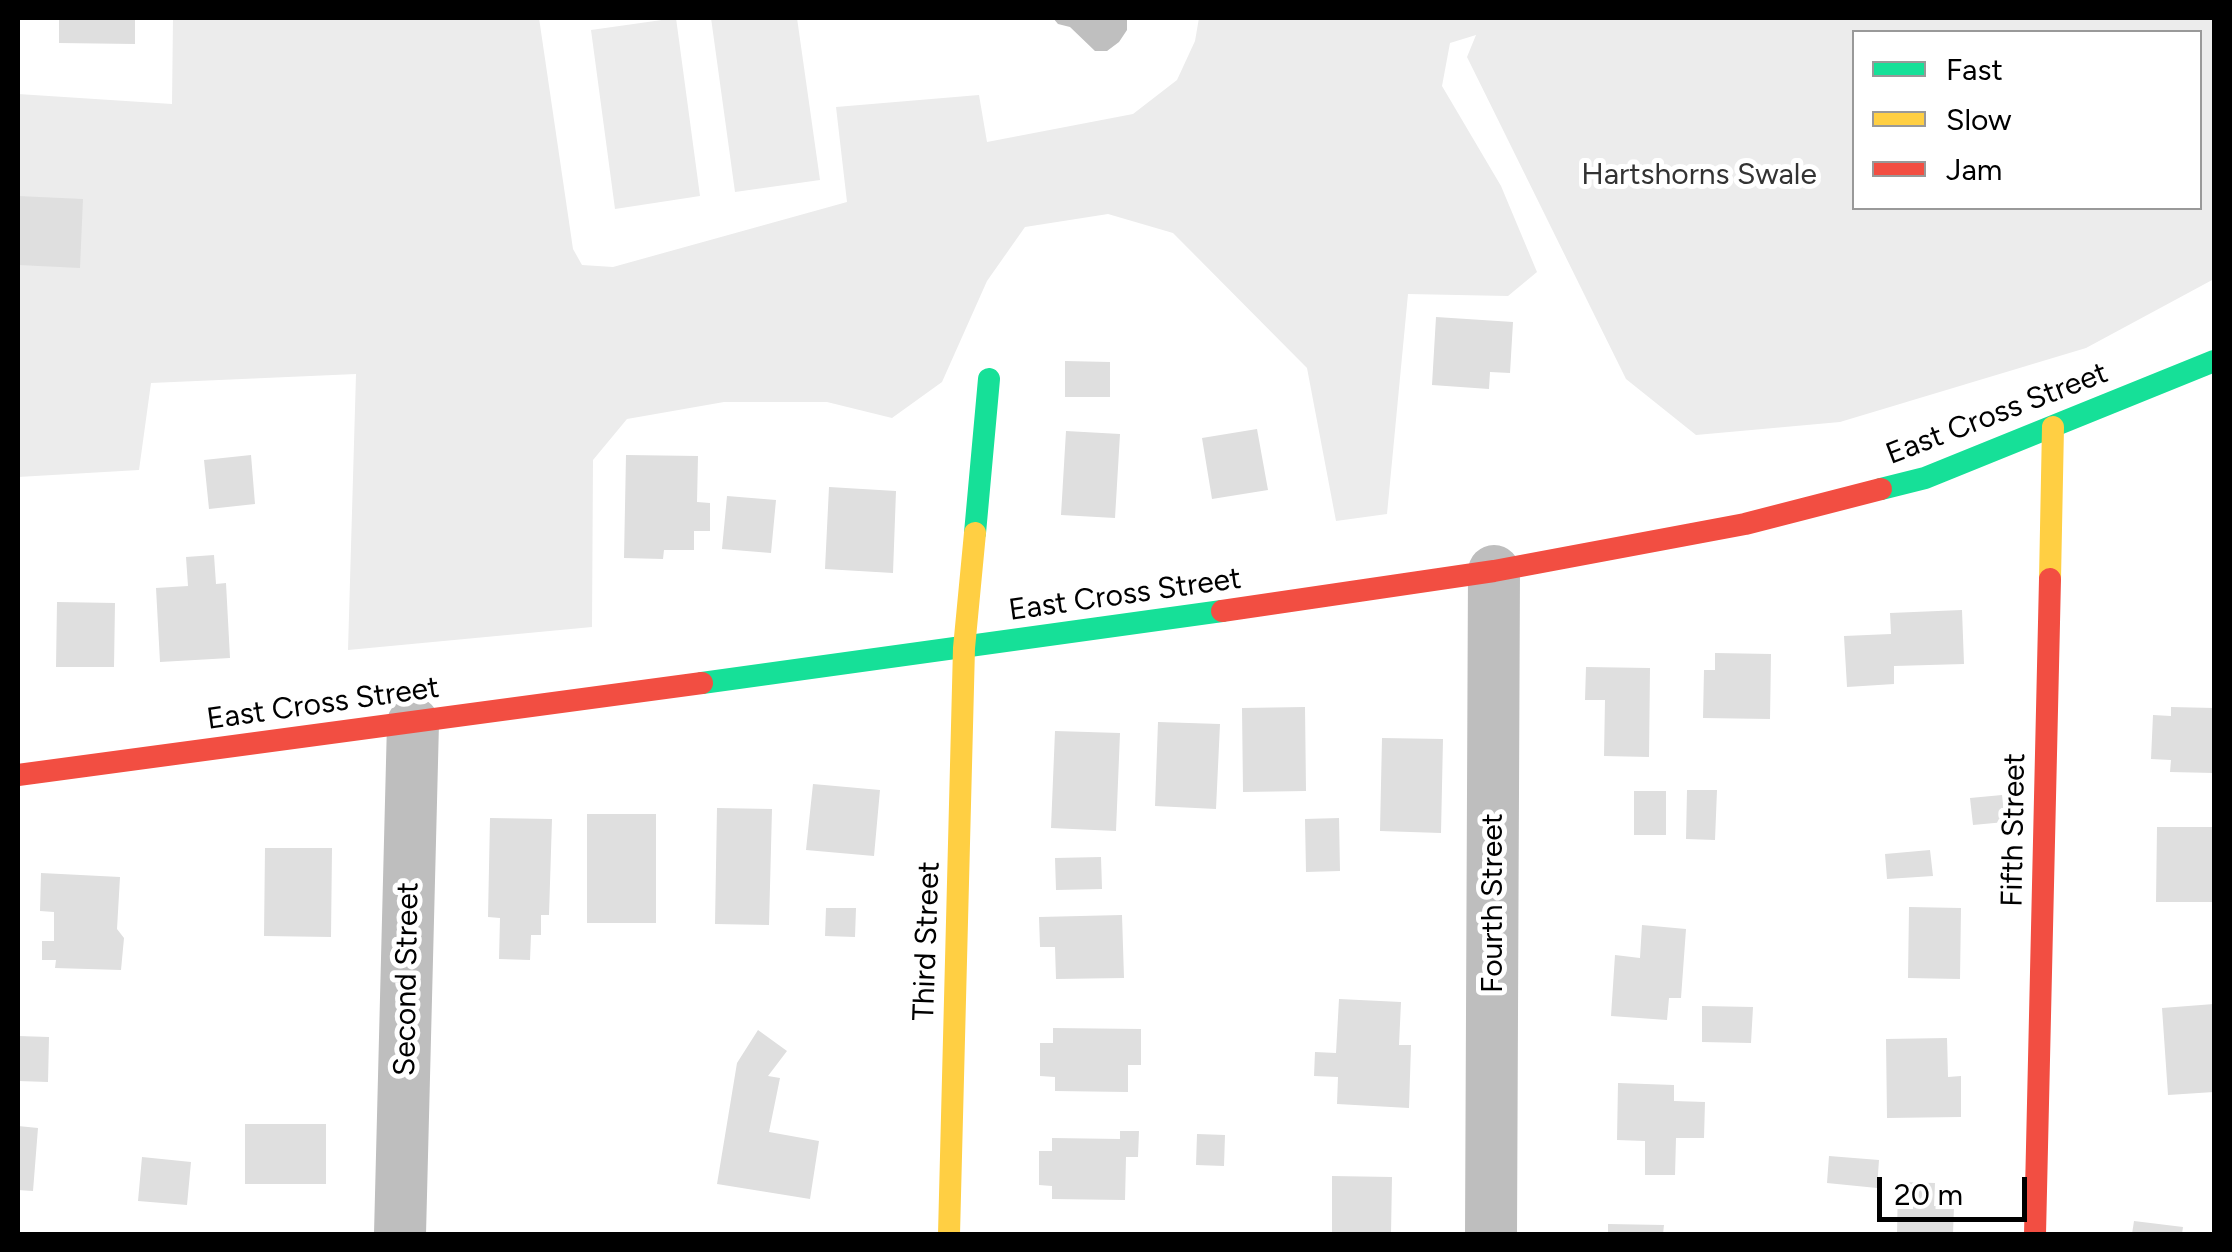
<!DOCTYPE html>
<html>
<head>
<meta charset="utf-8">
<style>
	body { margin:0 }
	#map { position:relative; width:2232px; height:1252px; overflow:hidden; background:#fff; font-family:Figtree,sans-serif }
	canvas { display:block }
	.frame { position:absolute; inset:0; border:20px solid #000; pointer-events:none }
	.legend { position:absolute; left:1852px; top:30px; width:350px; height:180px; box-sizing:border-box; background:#fff; border:2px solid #999; margin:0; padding:12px 18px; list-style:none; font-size:30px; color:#000 }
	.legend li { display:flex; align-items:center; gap:20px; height:50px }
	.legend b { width:50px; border:2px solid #999 }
	.scale { position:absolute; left:1877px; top:1177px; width:150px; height:45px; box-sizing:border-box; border:5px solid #000; border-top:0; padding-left:12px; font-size:30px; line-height:35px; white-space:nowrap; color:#000; -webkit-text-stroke:8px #fff; paint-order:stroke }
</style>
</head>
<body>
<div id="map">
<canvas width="2232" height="1252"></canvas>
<div class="frame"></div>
<ul class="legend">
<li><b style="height:12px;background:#16e098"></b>Fast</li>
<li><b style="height:12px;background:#ffcf43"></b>Slow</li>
<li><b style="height:12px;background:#f24e42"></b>Jam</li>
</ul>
<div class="scale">20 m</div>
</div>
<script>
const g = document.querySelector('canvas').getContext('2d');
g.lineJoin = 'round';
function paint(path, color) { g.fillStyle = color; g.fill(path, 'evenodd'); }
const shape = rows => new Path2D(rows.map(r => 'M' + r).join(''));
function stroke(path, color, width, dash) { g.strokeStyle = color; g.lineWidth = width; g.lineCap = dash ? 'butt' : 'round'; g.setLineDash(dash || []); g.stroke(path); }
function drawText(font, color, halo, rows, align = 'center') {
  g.font = font + ' Figtree,sans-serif'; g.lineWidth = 10; g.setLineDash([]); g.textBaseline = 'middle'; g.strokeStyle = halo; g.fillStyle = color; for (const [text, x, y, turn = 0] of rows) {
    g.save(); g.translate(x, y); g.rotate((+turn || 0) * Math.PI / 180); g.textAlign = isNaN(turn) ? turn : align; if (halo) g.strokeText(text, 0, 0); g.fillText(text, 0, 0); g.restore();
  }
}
const green = shape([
	[173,18,539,18,573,249,582,265,613,267,847,202,836,107,979,95,987,142,1133,114,1177,80,1195,41,1199,18,2214,18,2214,279,2086,348,1840,422,1696,435,1626,379,1467,57,1476,35,1450,43,1442,86,1501,186,1537,272,1508,296,1408,294,1387,514,1336,521,1307,368,1173,233,1108,214,1025,227,987,281,942,382,892,418,827,402,724,402,627,419,593,460,592,627,348,650,356,374,151,383,139,470,18,477,18,94,172,104],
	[1854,32,2200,32,2200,208,1854,208],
	[676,18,700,196,615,209,591,30],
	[711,18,797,18,820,180,735,192]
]);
const water = shape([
	[1053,18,1127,18,1127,30,1119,42,1107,51,1095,51,1070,27,1058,24]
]);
const building = shape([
	[59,18,135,18,135,44,59,43],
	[18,196,83,199,80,268,18,265],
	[1436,317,1513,322,1510,373,1490,372,1489,389,1432,385],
	[1065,361,1110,362,1110,397,1065,397],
	[1257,429,1268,490,1212,499,1202,438],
	[1066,431,1120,434,1115,518,1061,515],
	[251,455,255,504,209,509,204,460],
	[626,455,698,456,697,502,710,503,710,531,694,531,694,550,664,550,663,559,624,558],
	[829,487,896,491,893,573,825,569],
	[727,496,776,500,771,553,722,549],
	[214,555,216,584,226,583,230,658,160,662,156,588,188,586,186,557],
	[57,602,115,603,114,667,56,667],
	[1962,610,1964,664,1894,666,1894,684,1847,687,1844,636,1891,634,1890,613],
	[1715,653,1771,654,1770,719,1703,718,1704,670,1715,670],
	[1586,667,1650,668,1649,757,1604,756,1605,700,1585,700],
	[1305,707,1306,791,1243,792,1242,708],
	[2171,707,2214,708,2214,773,2170,772,2171,760,2151,759,2153,715,2171,716],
	[1158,722,1220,724,1216,809,1155,806],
	[1055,731,1120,733,1116,831,1051,828],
	[1382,738,1443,739,1441,833,1380,831],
	[813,784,880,790,874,856,806,850],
	[1687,790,1717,790,1715,840,1686,839],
	[1634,791,1666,791,1666,835,1634,835],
	[2002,795,2005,822,1973,825,1970,798],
	[717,808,772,809,769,925,715,924],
	[587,814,656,814,656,923,587,923],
	[490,818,552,819,549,915,541,915,541,935,531,935,530,960,499,959,500,918,488,917],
	[1339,818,1340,871,1306,872,1305,819],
	[2157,827,2214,827,2214,902,2156,902],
	[265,848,332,848,331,937,264,936],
	[1930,850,1933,876,1887,879,1885,854],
	[1101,857,1102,889,1056,890,1055,858],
	[41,873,120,877,117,929,124,938,121,970,55,968,56,960,42,960,42,941,54,941,54,912,40,911],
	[1909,907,1961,908,1960,979,1908,978],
	[826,908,856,908,855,937,825,936],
	[1122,915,1124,978,1056,979,1055,947,1040,947,1039,917],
	[1642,925,1686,929,1681,998,1669,998,1667,1020,1611,1016,1615,955,1640,958],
	[1339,999,1401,1002,1399,1045,1411,1045,1409,1108,1337,1104,1338,1077,1314,1076,1315,1052,1336,1053],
	[2214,1004,2214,1092,2168,1095,2162,1008],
	[1702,1006,1753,1007,1751,1043,1702,1042],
	[1053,1028,1141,1029,1141,1065,1128,1065,1128,1092,1055,1091,1055,1077,1040,1076,1040,1043,1053,1043],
	[758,1030,787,1051,768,1076,780,1078,769,1132,819,1141,810,1199,717,1184,737,1063],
	[18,1036,49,1037,48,1082,18,1081],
	[1947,1038,1948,1077,1961,1076,1961,1117,1887,1118,1886,1039],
	[1618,1083,1674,1085,1674,1101,1705,1102,1704,1138,1676,1138,1675,1175,1645,1175,1645,1141,1617,1140],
	[245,1124,326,1124,326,1184,245,1184],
	[18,1126,38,1128,33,1191,18,1190],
	[1120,1131,1139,1131,1138,1157,1126,1157,1125,1200,1052,1199,1052,1186,1039,1185,1039,1151,1052,1151,1052,1138,1120,1139],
	[1197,1134,1225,1135,1224,1166,1196,1165],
	[1829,1156,1879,1160,1877,1188,1827,1183],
	[142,1157,191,1162,187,1205,138,1201],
	[1332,1176,1392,1177,1391,1234,1332,1234],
	[1898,1182,1935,1183,1934,1206,1954,1206,1953,1234,1897,1234],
	[2134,1221,2183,1227,2182,1234,2132,1234],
	[1608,1224,1664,1225,1663,1234,1608,1234]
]);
const street = shape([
	[400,1234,413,723],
	[1491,1234,1494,571]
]);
const fast = shape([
	[1881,489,1925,478,2214,361],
	[975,533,989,379],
	[702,683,1222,611]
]);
const slow = shape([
	[2050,579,2053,427],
	[949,1234,964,648,975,533]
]);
const jam = shape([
	[1222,611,1494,571,1745,524,1881,489],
	[18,775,702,683],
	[2035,1234,2050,579]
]);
const parkNames = [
	["Hartshorns Swale",1699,175]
];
const streetNames = [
	["East Cross Street",1997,414,-21],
	["East Cross Street",1125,595,-8],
	["East Cross Street",323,704,-8],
	["Fifth Street",2014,830,-89],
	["Fourth Street",1493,903,-90],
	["Third Street",927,941,-88],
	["Second Street",407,979,-89]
];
paint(green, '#ececec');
paint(water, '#bfbfbf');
paint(building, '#dfdfdf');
stroke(street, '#bebebe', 52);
stroke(fast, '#16e098', 22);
stroke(slow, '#ffcf43', 22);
stroke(jam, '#f24e42', 22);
drawText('30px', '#333', '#fff', parkNames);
drawText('30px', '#000', '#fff', streetNames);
</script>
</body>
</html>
